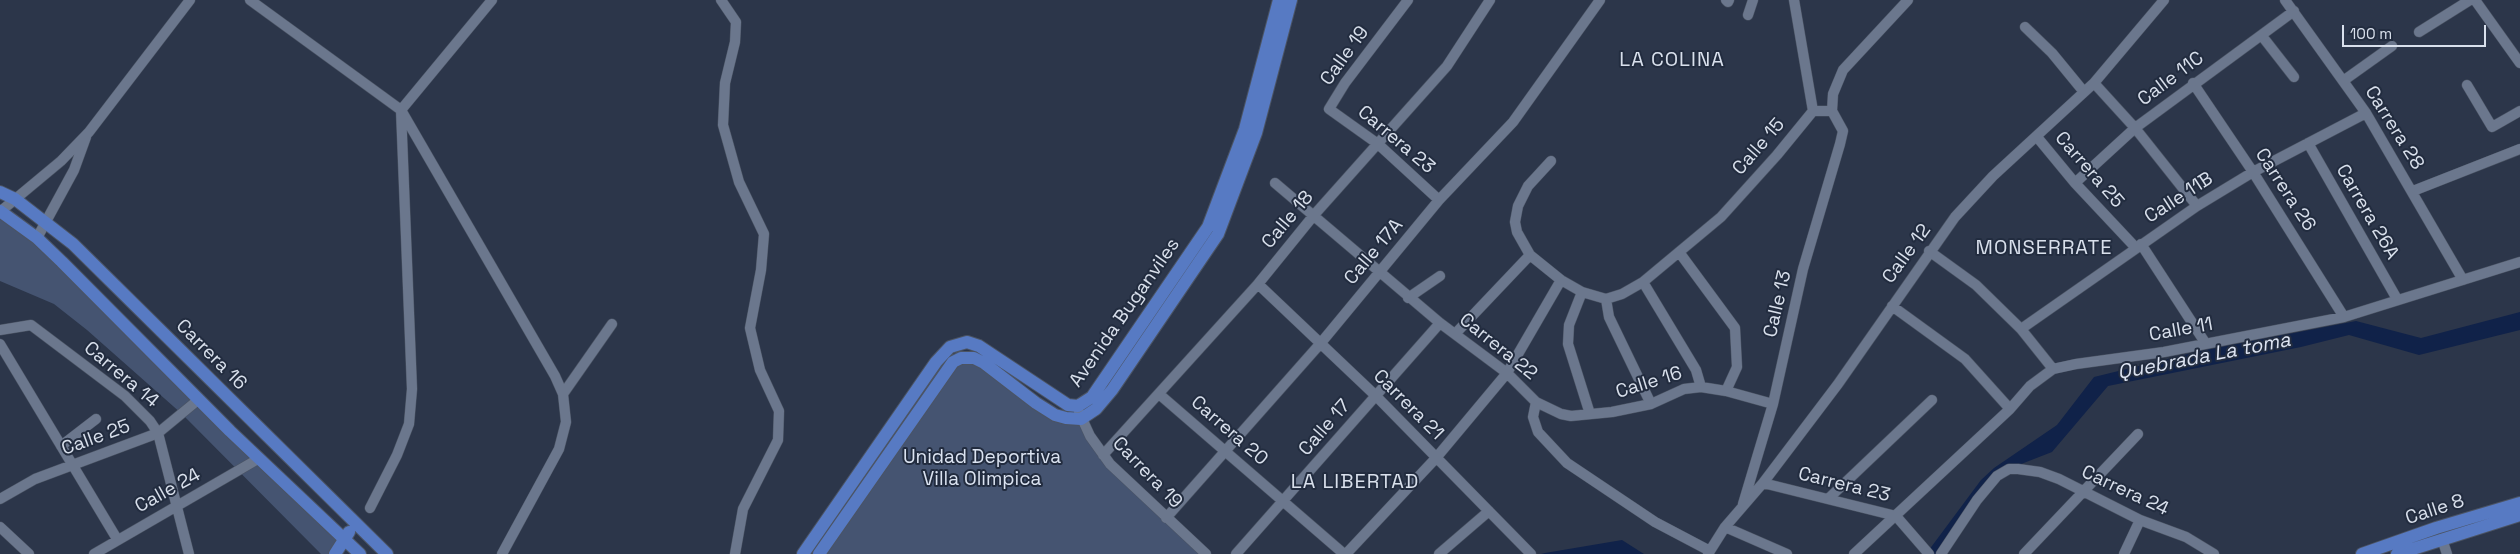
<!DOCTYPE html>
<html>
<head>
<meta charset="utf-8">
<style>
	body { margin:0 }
	#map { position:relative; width:2520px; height:554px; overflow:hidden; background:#2c364a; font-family:"Space Grotesk",sans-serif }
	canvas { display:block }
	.scale { position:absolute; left:2342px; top:25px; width:144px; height:22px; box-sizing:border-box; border:2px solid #d9e0ec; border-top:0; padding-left:6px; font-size:15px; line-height:18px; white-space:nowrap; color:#d9e0ec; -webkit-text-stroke:4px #222c3f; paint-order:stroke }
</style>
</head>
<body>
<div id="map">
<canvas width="2520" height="554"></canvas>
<div class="scale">100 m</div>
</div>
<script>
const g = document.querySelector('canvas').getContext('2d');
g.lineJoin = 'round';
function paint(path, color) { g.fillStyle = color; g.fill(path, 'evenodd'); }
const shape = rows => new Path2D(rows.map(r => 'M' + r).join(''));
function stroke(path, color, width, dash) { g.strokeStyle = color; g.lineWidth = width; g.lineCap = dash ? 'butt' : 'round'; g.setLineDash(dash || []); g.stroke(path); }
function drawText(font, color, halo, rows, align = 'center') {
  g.font = font + ' "Space Grotesk",sans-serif'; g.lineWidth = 4; g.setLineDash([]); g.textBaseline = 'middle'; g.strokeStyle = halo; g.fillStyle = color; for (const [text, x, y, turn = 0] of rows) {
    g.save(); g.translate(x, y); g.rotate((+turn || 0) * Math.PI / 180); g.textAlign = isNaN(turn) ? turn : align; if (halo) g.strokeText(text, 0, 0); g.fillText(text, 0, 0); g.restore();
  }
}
const green = shape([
	[0,211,345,538,335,554,321,554,182,414,87,330,54,304,0,281],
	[974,358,1036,403,1081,419,1103,455,1206,554,819,554,947,368]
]);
const water = shape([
	[2520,312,2520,330,2419,355,2349,335,2301,347,2108,386,2052,452,1998,473,1936,554,1926,554,1981,480,1994,468,2057,425,2094,377,2196,352,2356,321,2421,338],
	[1622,540,1644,554,1541,554,1545,553]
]);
const minor = shape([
	[250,0,401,110,555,376,563,394,566,422,559,449,502,554],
	[721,0,736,22,735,42,725,83,723,125,739,182,764,234,761,270,750,328,760,370,779,411,778,440,743,509,735,554],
	[1408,0,1345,83,1329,109,1378,144,1439,200],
	[1726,0,1728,2,1729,0],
	[1794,0,1813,111],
	[2285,0,2366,113,2463,280],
	[2475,0,2520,63],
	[1748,15,1753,0],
	[2025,27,2052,53,2084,92],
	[2419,32,2470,0],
	[2262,36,2294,77],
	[2343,81,2392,46],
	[2094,83,2135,128,2197,206],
	[2193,83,2253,172,2344,317],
	[2467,85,2492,127,2520,111],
	[1832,111,1833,94,1843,70,1908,0],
	[2037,137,2075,183,2136,248],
	[2308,143,2397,299],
	[1551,161,1528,186,1518,206,1515,222,1517,232,1530,255,1561,280,1582,292,1606,299],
	[1275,183,1440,323,1507,373,1536,402,1561,414,1571,416,1612,412,1651,404,1684,389,1701,387,1726,391,1773,404],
	[2075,183,2135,128,2294,11],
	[2413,191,2520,149],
	[1,211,61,161,89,132,190,0],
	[37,238,74,170,86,137],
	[2141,244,2206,344],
	[1929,251,1976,285,2021,329,2053,369],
	[1679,252,1735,328,1737,367,1726,391],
	[1643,282,1696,370,1701,387],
	[1258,284,1376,396,1531,554],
	[1582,292,1569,325,1568,344,1590,414],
	[1408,298,1440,276],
	[1606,299,1622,294,1643,282,1721,217,1777,155,1813,111,1832,111],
	[1606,299,1609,317,1651,404],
	[1892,306,1965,359,2010,409],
	[2021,329,2197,206,2253,172,2366,113],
	[0,330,31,325,125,396,150,421,158,433,189,554],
	[1455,334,1530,255],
	[0,344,117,539],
	[563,394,612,324],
	[1159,394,1344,554],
	[1536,402,1533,417,1538,432,1567,463,1655,522,1710,551],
	[1079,412,1090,436,1110,464,1206,554],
	[61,446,96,419],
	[1103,455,1258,284,1314,215,1447,66,1490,0],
	[1763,483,1896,516,1929,554],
	[1829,498,1932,400],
	[0,499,35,479,158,433,198,400],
	[1743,504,1773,404,1803,269,1840,144,1843,131,1832,111],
	[370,508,397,455,409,424,412,389,401,110,492,0],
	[1166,518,1320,344,1439,200,1513,122,1600,0],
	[0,527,29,554],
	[1725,527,1787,554],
	[2442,539,2447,554],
	[94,554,258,459],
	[1236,554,1440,323],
	[1346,554,1436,458,1507,373,1561,280],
	[1439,554,1489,511],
	[1708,554,1725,527,1763,483,1838,384,1955,217,1993,176,2094,83,2164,0],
	[1854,554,2010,409,2030,386,2053,369,2076,364,2164,352,2344,317,2520,262],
	[1941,554,1977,500,1997,476,2009,469,2018,469,2040,472,2059,479,2140,520,2186,537,2214,554],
	[2024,554,2138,434],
	[2124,554,2140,520]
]);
const major = shape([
	[0,192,15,199,73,244,387,554],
	[0,211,37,238,62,262,230,431,360,554],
	[335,554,349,532],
	[803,554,936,362,950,347,967,342,979,346,1068,405,1078,406,1092,397,1208,227,1245,129,1279,0],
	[819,554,953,362,961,358,974,358,984,363,1036,403,1055,415,1066,418,1081,419,1096,409,1112,390,1218,234,1256,133,1291,0],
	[2362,554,2436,528,2520,503],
	[2397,554,2520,515]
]);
const streetNames = [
	["Calle 19",1345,56,-54],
	["Calle 11C",2171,79,-37],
	["Carrera 28",2394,128,58],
	["Carrera 23",1396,140,40],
	["Calle 15",1759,147,-49],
	["Carrera 25",2089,170,49],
	["Carrera 26",2285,190,57],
	["Calle 11B",2179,198,-33],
	["Carrera 26A",2367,212,60],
	["Calle 18",1288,220,-50],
	["Calle 17A",1374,252,-50],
	["Calle 12",1907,254,-54],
	["Calle 13",1778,304,-77],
	["Avenida Buganviles",1125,313,-55],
	["Calle 11",2181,330,-10],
	["Carrera 22",1498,347,39],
	["Carrera 16",211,355,45],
	["Carrera 14",121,375,40],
	["Calle 16",1649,383,-17],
	["Carrera 21",1408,405,45],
	["Calle 17",1325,428,-49],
	["Carrera 20",1229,431,41],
	["Calle 25",96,438,-20],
	["Carrera 19",1147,473,46],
	["Carrera 23",1844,485,14],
	["Calle 24",168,491,-29],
	["Carrera 24",2125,491,25],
	["Calle 8",2435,510,-18]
];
const parkNames = [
	["Unidad Deportiva",982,458],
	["Villa Olimpica",982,480]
];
const neighbourhoodNames = [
	["LA COLINA",1672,61],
	["MONSERRATE",2044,249],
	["LA LIBERTAD",1355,483]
];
const waterNames = [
	["Quebrada La toma",2204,357,-11]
];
paint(green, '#455471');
paint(water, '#102249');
stroke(minor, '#4b5464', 11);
stroke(major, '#4b5464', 14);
stroke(minor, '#6b778d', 10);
stroke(major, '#577ac3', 12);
drawText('19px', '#d9e0ec', '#222c3f', streetNames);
drawText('19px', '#dbe3f1', '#222c3f', parkNames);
g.letterSpacing = '1px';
drawText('20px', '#d9e0ec', '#222c3f', neighbourhoodNames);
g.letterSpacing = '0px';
drawText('italic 20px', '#dde4f2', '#222c3f', waterNames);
</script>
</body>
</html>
